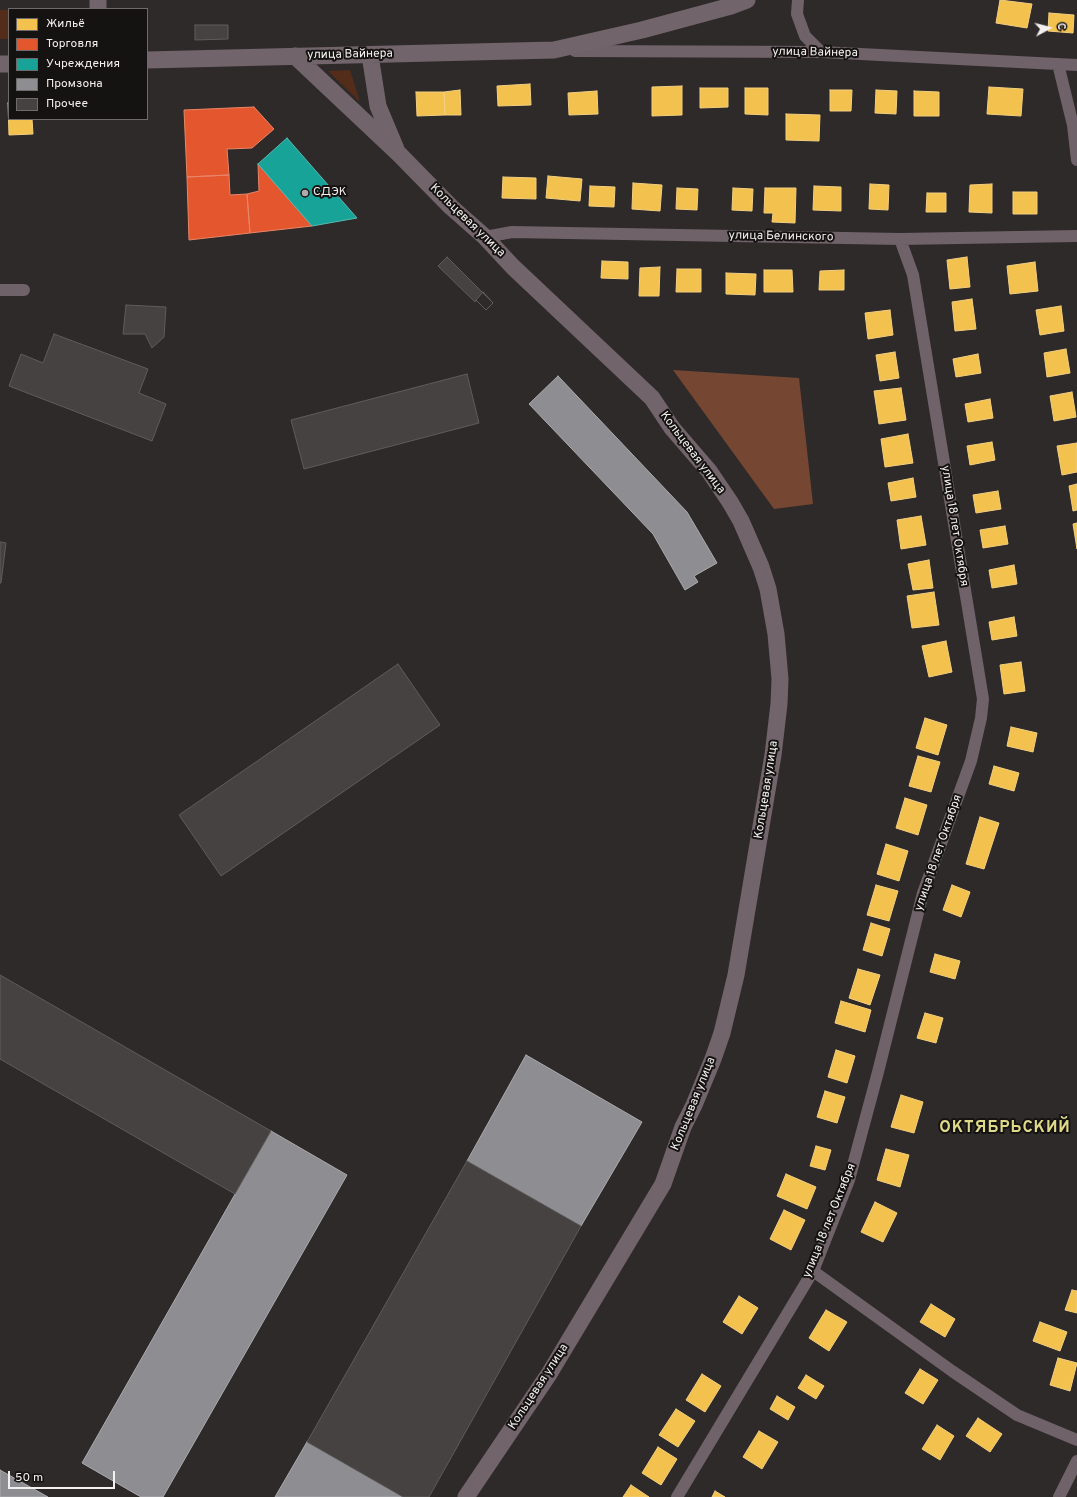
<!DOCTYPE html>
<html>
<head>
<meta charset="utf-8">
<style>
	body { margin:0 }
	#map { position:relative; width:1077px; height:1497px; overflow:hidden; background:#2e2a2a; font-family:Overpass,sans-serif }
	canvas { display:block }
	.legend { position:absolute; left:8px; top:8px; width:140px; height:112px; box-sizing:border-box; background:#151212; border:1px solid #6f6b6b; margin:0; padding:5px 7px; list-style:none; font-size:12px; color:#f5f0f0 }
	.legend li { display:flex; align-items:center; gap:8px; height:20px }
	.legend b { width:20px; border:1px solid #6f6b6b }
	.north { position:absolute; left:1029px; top:8px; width:40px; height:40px; -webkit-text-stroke:3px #151212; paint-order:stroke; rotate:83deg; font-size:11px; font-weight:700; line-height:16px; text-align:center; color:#f5f0f0 }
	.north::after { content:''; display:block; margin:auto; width:14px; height:18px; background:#f5f0f0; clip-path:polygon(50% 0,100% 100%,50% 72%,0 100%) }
	.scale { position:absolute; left:8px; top:1471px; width:107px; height:18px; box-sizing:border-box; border:2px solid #f5f0f0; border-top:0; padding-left:5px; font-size:12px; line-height:14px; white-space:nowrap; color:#f5f0f0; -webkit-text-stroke:3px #151212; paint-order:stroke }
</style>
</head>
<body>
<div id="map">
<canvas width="1077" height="1497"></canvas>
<ul class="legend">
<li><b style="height:11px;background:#f2c14e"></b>Жильё</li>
<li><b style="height:11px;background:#e4572e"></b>Торговля</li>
<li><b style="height:11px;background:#17a398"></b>Учреждения</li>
<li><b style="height:11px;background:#8d8d92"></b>Промзона</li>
<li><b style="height:11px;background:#464242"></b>Прочее</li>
</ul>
<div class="north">С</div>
<div class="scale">50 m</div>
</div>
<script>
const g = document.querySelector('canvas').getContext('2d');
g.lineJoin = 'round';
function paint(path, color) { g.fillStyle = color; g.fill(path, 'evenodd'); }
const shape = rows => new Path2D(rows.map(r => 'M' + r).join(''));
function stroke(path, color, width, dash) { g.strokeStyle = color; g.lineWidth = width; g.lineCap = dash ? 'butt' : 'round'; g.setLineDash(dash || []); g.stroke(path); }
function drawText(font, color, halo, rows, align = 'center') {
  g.font = font + ' Overpass,sans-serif'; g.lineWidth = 4; g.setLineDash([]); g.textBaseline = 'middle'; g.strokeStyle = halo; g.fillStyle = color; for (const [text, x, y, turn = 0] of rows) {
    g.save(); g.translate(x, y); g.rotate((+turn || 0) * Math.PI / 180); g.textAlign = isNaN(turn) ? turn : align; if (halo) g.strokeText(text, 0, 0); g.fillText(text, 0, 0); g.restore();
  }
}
const green = shape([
	[0,10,9,10,9,39,0,39],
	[350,70,360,102,328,71]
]);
const forest = shape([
	[673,370,799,378,813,504,774,509]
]);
const homes = shape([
	[1000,0,1032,4,1027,28,996,23,1000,0],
	[1049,13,1074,15,1073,33,1048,31,1049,13],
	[530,84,531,105,498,106,497,86,530,84],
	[682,86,682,115,652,116,652,87,682,86],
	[989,87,1023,89,1021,116,987,114,989,87],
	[700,88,728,88,728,107,700,108,700,88],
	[745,88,768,88,768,115,745,114,745,88],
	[460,90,461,115,445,115,444,92,460,90],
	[830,90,852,90,851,111,830,111,830,90],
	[876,90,897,91,896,114,875,113,876,90],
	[597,91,598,114,569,115,568,93,597,91],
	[914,91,939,92,939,116,914,116,914,91],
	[416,92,444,92,445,115,417,116,416,92],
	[8,103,9,103,9,119,32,119,33,134,9,135,8,103],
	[786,114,820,115,819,141,786,140,786,114],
	[548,176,582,179,580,201,546,198,548,176],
	[503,177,536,178,536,199,502,198,503,177],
	[633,183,662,185,660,211,632,209,633,183],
	[870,184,889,185,888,210,869,209,870,184],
	[992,184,992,213,969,212,970,185,992,184],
	[590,186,615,187,614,207,589,206,590,186],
	[814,186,841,187,841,211,813,210,814,186],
	[677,188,698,189,697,210,676,209,677,188],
	[733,188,753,189,752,211,732,210,733,188],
	[765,188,796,188,795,223,772,222,773,213,764,213,765,188],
	[1013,192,1037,192,1037,214,1013,214,1013,192],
	[927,193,946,193,946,212,926,212,927,193],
	[967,257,970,287,950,289,947,260,967,257],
	[602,261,628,262,628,279,601,278,602,261],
	[1035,262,1038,291,1010,294,1007,266,1035,262],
	[660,267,659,296,639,296,640,268,660,267],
	[677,269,701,269,701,292,676,292,677,269],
	[764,270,792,270,793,292,764,292,764,270],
	[844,270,844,290,819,290,820,271,844,270],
	[726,273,756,274,755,295,726,294,726,273],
	[972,299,976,329,955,331,952,302,972,299],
	[1061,306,1064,331,1040,335,1036,310,1061,306],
	[890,310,893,335,868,339,865,313,890,310],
	[1066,349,1070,373,1047,377,1044,353,1066,349],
	[895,352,899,378,880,381,876,355,895,352],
	[978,354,981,373,956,377,953,359,978,354],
	[901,388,906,420,879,424,874,391,901,388],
	[1072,392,1076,417,1054,421,1050,396,1072,392],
	[990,399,993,418,968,422,965,404,990,399],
	[908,434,913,463,885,467,881,439,908,434],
	[992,442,995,460,970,465,967,446,992,442],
	[1077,443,1077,472,1062,475,1057,446,1077,443],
	[913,478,916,497,891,501,888,483,913,478],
	[1077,484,1077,510,1073,511,1069,486,1077,484],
	[998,491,1001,509,976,513,973,495,998,491],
	[921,516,926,545,901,549,897,520,921,516],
	[1077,523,1077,549,1073,524,1077,523],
	[1005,526,1008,544,983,548,980,530,1005,526],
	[929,560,933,588,913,590,908,564,929,560],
	[1014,565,1017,584,992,588,989,570,1014,565],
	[934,592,939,625,912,628,907,596,934,592],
	[1014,617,1017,636,992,640,989,622,1014,617],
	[946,641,952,672,929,677,922,646,946,641],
	[1021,662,1025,691,1004,694,1000,665,1021,662],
	[925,718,947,725,938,755,916,748,925,718],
	[1011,727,1037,733,1033,752,1007,746,1011,727],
	[918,756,940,762,931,792,909,786,918,756],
	[994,766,1019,773,1014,791,989,784,994,766],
	[905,798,927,805,918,835,896,828,905,798],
	[980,817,999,823,984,869,966,864,980,817],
	[886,844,908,851,899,881,877,874,886,844],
	[876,885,898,891,889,921,867,915,876,885],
	[952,885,970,892,961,917,943,910,952,885],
	[871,923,890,929,882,956,863,950,871,923],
	[935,954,960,961,955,979,930,972,935,954],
	[858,969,880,975,870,1005,849,998,858,969],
	[841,1001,871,1010,865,1032,835,1023,841,1001],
	[925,1013,943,1018,936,1043,917,1038,925,1013],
	[836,1050,855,1056,847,1083,828,1077,836,1050],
	[825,1091,845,1097,837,1123,817,1117,825,1091],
	[901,1095,923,1102,914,1133,891,1127,901,1095],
	[816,1146,831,1150,825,1170,810,1166,816,1146],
	[886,1149,909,1155,900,1187,877,1180,886,1149],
	[786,1174,816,1187,807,1209,777,1196,786,1174],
	[875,1202,897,1213,883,1242,861,1232,875,1202],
	[784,1210,805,1220,791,1250,770,1239,784,1210],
	[1072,1290,1077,1291,1077,1313,1065,1310,1072,1290],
	[739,1296,758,1308,742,1334,723,1322,739,1296],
	[931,1304,955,1319,945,1337,920,1322,931,1304],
	[826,1310,847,1322,829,1351,809,1338,826,1310],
	[1040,1322,1067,1332,1060,1351,1033,1341,1040,1322],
	[1058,1358,1077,1363,1070,1391,1050,1385,1058,1358],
	[920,1369,938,1380,923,1404,905,1393,920,1369],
	[702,1374,721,1386,705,1412,686,1400,702,1374],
	[806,1375,824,1386,816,1399,798,1388,806,1375],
	[777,1396,795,1407,788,1420,770,1409,777,1396],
	[676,1409,695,1421,678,1447,659,1435,676,1409],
	[978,1418,1002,1434,990,1452,966,1436,978,1418],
	[937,1425,954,1436,940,1460,922,1449,937,1425],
	[759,1431,778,1442,762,1469,743,1457,759,1431],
	[658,1447,677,1459,661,1485,642,1473,658,1447],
	[631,1485,649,1497,623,1497,631,1485],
	[715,1491,725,1497,712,1497,715,1491]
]);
const shops = shape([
	[254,107,274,129,252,148,227,149,229,175,187,177,184,110,254,107],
	[258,164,312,226,250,233,247,194,259,191,258,164],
	[229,175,230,195,247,194,250,233,189,240,187,177,229,175]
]);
const public = shape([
	[287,138,357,218,312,226,258,164,287,138]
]);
const industry = shape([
	[558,376,687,512,717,563,694,576,698,582,685,590,653,534,529,404,558,376],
	[526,1055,642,1122,581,1226,467,1161,526,1055],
	[271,1131,347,1175,163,1497,141,1497,82,1463,271,1131],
	[307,1442,403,1497,275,1497,307,1442],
	[0,1470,48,1497,0,1497,0,1470]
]);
const building = shape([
	[195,25,228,25,228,39,195,40,195,25],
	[447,257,493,303,486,310,476,300,475,302,438,266,447,257],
	[483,292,493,303,486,310,476,300,483,292],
	[126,305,166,307,164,337,152,348,145,334,123,334,126,305],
	[54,334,148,369,139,393,166,404,152,441,9,386,21,354,43,363,54,334],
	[467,374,479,423,304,469,291,420,467,374],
	[0,542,6,543,1,583,0,583,0,542],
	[398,664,440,725,221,876,179,815,398,664],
	[0,975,271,1131,235,1194,0,1059,0,975],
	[467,1161,581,1226,429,1497,403,1497,307,1442,467,1161]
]);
const street = shape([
	[798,0,797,14,805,36,821,52],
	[575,51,821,52,1077,65],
	[1058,64,1073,125,1077,160],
	[485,237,512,232,900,239,1077,236],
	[0,290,24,290],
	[813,1271,952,1371,1017,1415,1077,1440],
	[677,1497,813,1271,849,1180,878,1072,923,893,971,761,981,718,983,699,913,275,900,239],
	[1059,1497,1077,1461]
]);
const secondary = shape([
	[98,0,98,9],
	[370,55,378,106,396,149],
	[295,56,399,154,451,207,485,237,513,267,652,398,672,428,709,471,730,502,741,521,761,567,768,589,776,634,780,679,779,704,773,755,736,975,722,1033,713,1059,694,1105,683,1127,663,1184,549,1374,466,1497],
	[147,60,554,50,642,30,731,6,747,0],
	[0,64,9,64]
]);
const markers = [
	[305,193,4,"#afabab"]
];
const streetNames = [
	["улица Вайнера",815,53,1],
	["улица Вайнера",350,55,-1],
	["Кольцевая улица",467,221,44],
	["улица Белинского",781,237,1],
	["Кольцевая улица",692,453,53],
	["улица 18 лет Октября",954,526,81],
	["Кольцевая улица",767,790,-81],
	["улица 18 лет Октября",939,853,-71],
	["Кольцевая улица",694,1104,-68],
	["улица 18 лет Октября",830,1221,-68],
	["Кольцевая улица",539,1387,-57]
];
const poiNames = [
	["СДЭК",313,193]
];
const districtNames = [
	["ОКТЯБРЬСКИЙ",1005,1129]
];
paint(green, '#542d1a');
paint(forest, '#754733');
paint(homes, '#f2c14e');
stroke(homes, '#f3cf7f', 1);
paint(shops, '#e4572e');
stroke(shops, '#e98568', 1);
paint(public, '#17a398');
stroke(public, '#5abab2', 1);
paint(industry, '#8d8d92');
stroke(industry, '#acabae', 1);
paint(building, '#464242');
stroke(building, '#5f5c5c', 1);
stroke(street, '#6f6268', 12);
stroke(secondary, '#72646b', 17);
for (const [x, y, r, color] of markers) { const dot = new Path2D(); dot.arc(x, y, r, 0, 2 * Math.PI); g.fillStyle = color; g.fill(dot); stroke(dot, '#151212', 1.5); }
drawText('12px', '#f5f0f0', '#151212', streetNames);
drawText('12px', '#f5f0f0', '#151212', poiNames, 'left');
g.letterSpacing = '1px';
drawText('bold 16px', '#dfd98a', '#151212', districtNames);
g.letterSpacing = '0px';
</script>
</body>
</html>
